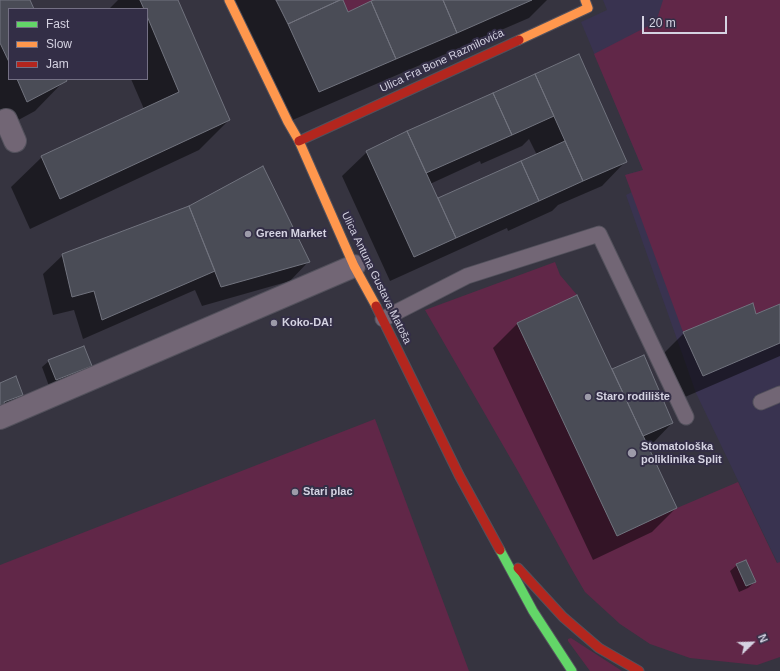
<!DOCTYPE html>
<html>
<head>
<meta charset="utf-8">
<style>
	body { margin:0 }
	#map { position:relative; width:780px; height:671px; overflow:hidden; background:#363440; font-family:Helvetica,sans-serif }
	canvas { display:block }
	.legend { position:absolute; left:8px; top:8px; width:140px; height:72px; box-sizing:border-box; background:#332e46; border:1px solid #747084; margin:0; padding:5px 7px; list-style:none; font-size:12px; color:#d5d3e2 }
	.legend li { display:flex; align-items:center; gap:8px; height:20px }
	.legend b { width:20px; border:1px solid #747084 }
	.north { position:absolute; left:732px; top:623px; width:40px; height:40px; -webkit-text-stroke:3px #332e46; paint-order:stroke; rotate:67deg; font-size:11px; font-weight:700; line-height:16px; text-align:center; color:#d5d3e2 }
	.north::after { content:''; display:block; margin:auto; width:14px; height:18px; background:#d5d3e2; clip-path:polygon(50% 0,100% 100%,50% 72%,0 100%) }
	.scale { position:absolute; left:642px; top:16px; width:85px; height:18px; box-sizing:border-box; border:2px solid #d5d3e2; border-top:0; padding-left:5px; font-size:12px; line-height:14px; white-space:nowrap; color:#d5d3e2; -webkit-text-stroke:3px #332e46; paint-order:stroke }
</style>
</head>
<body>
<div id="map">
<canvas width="780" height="671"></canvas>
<ul class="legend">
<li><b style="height:5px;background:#63d668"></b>Fast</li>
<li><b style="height:5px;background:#ff974d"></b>Slow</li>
<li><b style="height:5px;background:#b3261e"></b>Jam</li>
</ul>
<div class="north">N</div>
<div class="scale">20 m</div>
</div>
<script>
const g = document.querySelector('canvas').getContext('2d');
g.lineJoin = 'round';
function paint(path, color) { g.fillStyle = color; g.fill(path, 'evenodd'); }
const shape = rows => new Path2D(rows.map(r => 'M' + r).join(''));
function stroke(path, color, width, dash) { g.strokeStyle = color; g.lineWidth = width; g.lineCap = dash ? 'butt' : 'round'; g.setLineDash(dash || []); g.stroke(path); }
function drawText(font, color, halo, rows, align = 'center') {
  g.font = font + ' Helvetica,sans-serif'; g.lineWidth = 4; g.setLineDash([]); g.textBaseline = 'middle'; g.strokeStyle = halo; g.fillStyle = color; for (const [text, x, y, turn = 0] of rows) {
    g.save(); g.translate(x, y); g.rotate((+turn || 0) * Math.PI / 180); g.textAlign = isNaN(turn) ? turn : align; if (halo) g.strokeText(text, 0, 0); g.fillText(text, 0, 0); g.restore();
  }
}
const built = shape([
	[603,0,780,0,780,562,778,564,696,393,626,195,632,192,625,175,643,170,581,22,607,10]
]);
const green = shape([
	[343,0,374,0,348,12],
	[663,0,780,0,780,304,756,314,753,304,683,332,625,175,643,170,594,54,656,22],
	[555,262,560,275,577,295,517,323,617,536,677,508,738,482,777,563,780,562,780,657,757,665,690,658,650,644,620,624,585,592,571,568,519,473,425,310],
	[375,419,469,671,0,671,0,565],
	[571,638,622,671,590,671,568,641,568,639]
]);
const shadow = shape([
	[0,0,28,0,33,9,9,9,9,79,65,79,65,80,35,111,0,130],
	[118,0,177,0,229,120,199,150,30,229,11,187,42,157,144,109,131,79,147,79,147,9,109,9],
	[232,0,341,0,347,13,377,0,547,0,529,18,288,122],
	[578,56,626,161,602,186,558,205,552,211,508,231,507,228,390,281,342,176,367,152],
	[529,139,537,155,438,200,430,184,480,161,481,164,522,146],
	[190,207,309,261,290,281,202,306,195,290,83,339,74,310,53,315,43,274,63,255],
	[577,296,611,370,643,356,672,423,653,443,646,445,676,508,652,532,593,560,493,348,517,324],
	[780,305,780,356,678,400,660,357,684,333,756,315],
	[49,361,91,366,84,372,49,386,42,367],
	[0,384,21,394,8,408,0,421],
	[737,565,755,582,748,588,739,592,730,571]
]);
const building = shape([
	[0,0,30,0,34,9,9,9,9,62,0,43,0,0],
	[140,0,178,0,230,120,60,199,41,156,179,92,147,16,147,9,144,9,140,0],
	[276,0,340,0,288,24,276,0],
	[340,0,343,0,348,12,371,1,396,59,319,92,288,24,340,0],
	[374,0,443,0,457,33,396,59,371,1,374,0],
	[443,0,532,0,457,33,443,0],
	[579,54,627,162,583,181,535,74,579,54],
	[535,74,554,116,512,135,493,93,535,74],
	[17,79,66,79,67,81,27,102,17,79],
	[493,93,512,135,426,173,407,131,493,93],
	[407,131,456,238,414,257,366,151,407,131],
	[565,141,583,181,539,201,521,161,565,141],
	[521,161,539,201,456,238,438,198,521,161],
	[263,166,310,262,221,287,189,206,263,166],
	[189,206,215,271,102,320,94,291,72,297,62,254,189,206],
	[577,295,677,508,617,536,517,323,577,295],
	[753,303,756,314,780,304,780,343,703,376,683,332,753,303],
	[84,346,92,366,56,380,48,360,84,346],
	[644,355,673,423,643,436,612,369,644,355],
	[16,376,23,395,4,402,9,413,0,417,0,383,16,376],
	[746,560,756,582,746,586,736,564,746,560]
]);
const lane = shape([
	[383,319,467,276,599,234,686,417],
	[761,402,780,394]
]);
const street = shape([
	[6,120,15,141],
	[0,418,354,266]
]);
const fast = shape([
	[500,550,533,611,572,671]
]);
const slow = shape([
	[229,0,288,122,299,141,354,266,376,306],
	[519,40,588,8,585,0]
]);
const jam = shape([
	[299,141,519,40],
	[376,306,459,475,500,550],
	[518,568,563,617,599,648,639,671]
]);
const markers = [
	[248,234,4,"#9d9ba9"],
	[274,323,4,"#9d9ba9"],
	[588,397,4,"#9d9ba9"],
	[632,453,5,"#9d9ba9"],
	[295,492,4,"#9d9ba9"]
];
const streetNames = [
	["Ulica Fra Bone Razmilovića",442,61,-25],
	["Ulica Antuna Gustava Matoša",376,278,64]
];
const poiNames = [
	["Green Market",256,234],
	["Koko-DA!",282,323],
	["Staro rodilište",596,397],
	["Stomatološka",641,447],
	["poliklinika Split",641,460],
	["Stari plac",303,492]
];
paint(built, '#393350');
paint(green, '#612748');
paint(shadow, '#0007');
paint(building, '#4a4c56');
stroke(building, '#71737e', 1);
stroke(lane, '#53515c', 17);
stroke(street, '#53515c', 24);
stroke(fast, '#53515c', 11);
stroke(slow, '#53515c', 11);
stroke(jam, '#53515c', 11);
stroke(lane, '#726675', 15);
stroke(street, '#726675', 22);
stroke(fast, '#63d668', 9);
stroke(slow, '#ff974d', 9);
stroke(jam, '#b3261e', 9);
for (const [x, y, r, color] of markers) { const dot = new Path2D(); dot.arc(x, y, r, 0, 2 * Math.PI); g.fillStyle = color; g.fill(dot); stroke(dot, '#332e46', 1.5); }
drawText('11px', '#d5d3e2', '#332e46', streetNames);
drawText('bold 11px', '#d5d3e2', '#332e46', poiNames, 'left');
</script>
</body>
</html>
